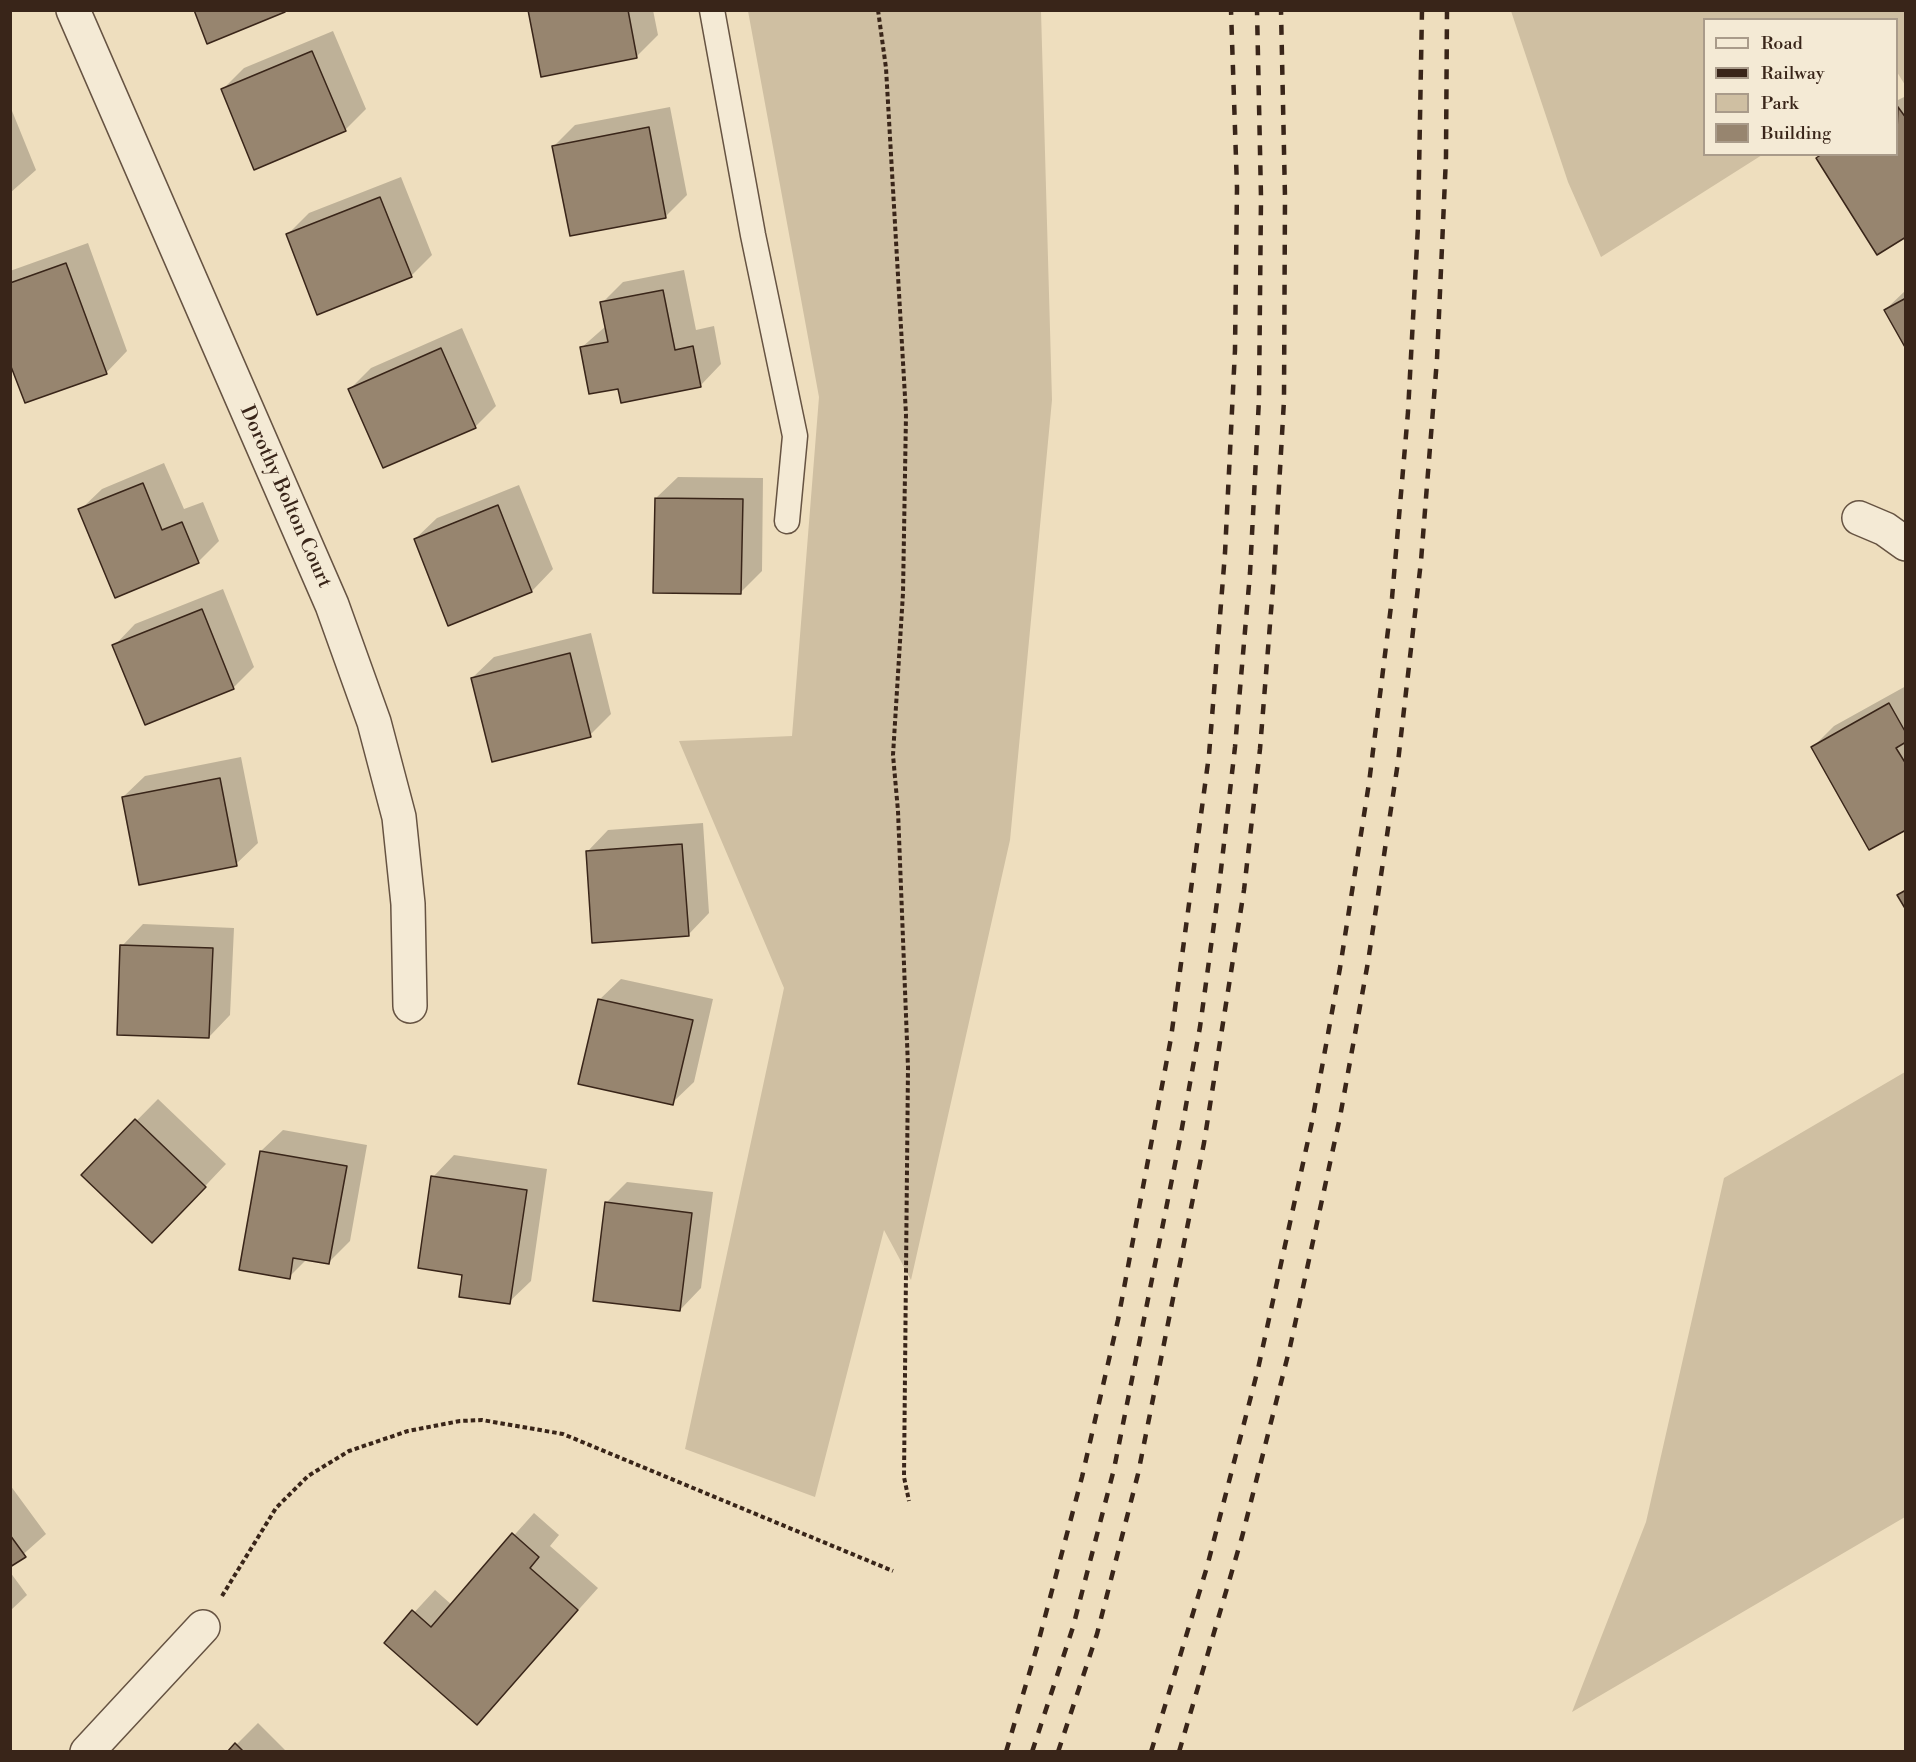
<!DOCTYPE html>
<html>
<head>
<meta charset="utf-8">
<style>
	body { margin:0 }
	#map { position:relative; width:1916px; height:1762px; overflow:hidden; background:#eedebe; font-family:"Libre Bodoni",serif }
	canvas { display:block }
	.frame { position:absolute; inset:0; border:12px solid #392519; pointer-events:none }
	.legend { position:absolute; left:1703px; top:18px; width:195px; height:138px; box-sizing:border-box; background:#f4ead5; border:2px solid #a99b8a; margin:0; padding:8px 10px; list-style:none; font-size:18px; color:#392519 }
	.legend li { display:flex; align-items:center; gap:12px; height:30px }
	.legend b { width:30px; border:2px solid #a99b8a }
</style>
</head>
<body>
<div id="map">
<canvas width="1916" height="1762"></canvas>
<div class="frame"></div>
<ul class="legend">
<li><b style="height:8px;background:#f4ead5"></b>Road</li>
<li><b style="height:8px;background:#392519"></b>Railway</li>
<li><b style="height:16px;background:#cfbfa2"></b>Park</li>
<li><b style="height:16px;background:#97856f"></b>Building</li>
</ul>
</div>
<script>
const g = document.querySelector('canvas').getContext('2d');
g.lineJoin = 'round';
function paint(path, color) { g.fillStyle = color; g.fill(path, 'evenodd'); }
const shape = rows => new Path2D(rows.map(r => 'M' + r).join(''));
function stroke(path, color, width, dash) { g.strokeStyle = color; g.lineWidth = width; g.lineCap = dash ? 'butt' : 'round'; g.setLineDash(dash || []); g.stroke(path); }
function drawText(font, color, halo, rows, align = 'center') {
  g.font = font + ' "Libre Bodoni",serif'; g.lineWidth = 6; g.setLineDash([]); g.textBaseline = 'middle'; g.strokeStyle = halo; g.fillStyle = color; for (const [text, x, y, turn = 0] of rows) {
    g.save(); g.translate(x, y); g.rotate((+turn || 0) * Math.PI / 180); g.textAlign = isNaN(turn) ? turn : align; if (halo) g.strokeText(text, 0, 0); g.fillText(text, 0, 0); g.restore();
  }
}
const green = shape([
	[748,11,1041,11,1052,400,1010,840,911,1280,884,1230,815,1497,685,1449,784,988,679,741,792,736,819,397],
	[1511,11,1905,11,1905,85,1897,72,1896,20,1704,20,1704,154,1762,155,1601,257,1568,182],
	[1905,1072,1905,1517,1572,1712,1646,1522,1724,1178]
]);
const shadow = shape([
	[529,10,653,10,658,35,636,57],
	[333,31,366,109,345,130,222,90,244,68],
	[1906,96,1906,235,1896,154,1896,101],
	[10,106,36,170,10,193],
	[670,107,687,195,666,216,554,146,575,125],
	[401,177,432,255,411,276,287,235,309,213],
	[88,243,127,351,106,373,10,360,10,271],
	[684,270,696,330,714,326,721,364,700,386,620,387,581,348,606,326,602,303,623,282],
	[1906,290,1906,346,1885,310],
	[462,328,496,406,475,427,350,389,371,368],
	[164,463,184,509,203,502,219,541,198,562,80,510,102,489],
	[678,477,763,478,762,571,740,593,656,498],
	[519,485,553,569,532,591,448,624,415,539,437,518],
	[223,589,254,667,233,688,114,646,135,624],
	[591,633,611,714,590,735,472,678,494,657],
	[1906,686,1906,828,1813,747,1834,726],
	[241,757,258,843,236,864,123,797,145,776],
	[703,823,709,913,688,935,587,852,608,830],
	[143,924,234,928,230,1015,209,1037,122,946],
	[621,979,713,999,694,1082,672,1103,599,1000],
	[158,1099,226,1164,173,1220,83,1175],
	[283,1130,367,1145,350,1241,329,1262,308,1258,289,1277,261,1151],
	[454,1155,547,1169,531,1281,509,1302,464,1274,433,1177],
	[627,1182,713,1192,701,1288,680,1310,606,1203],
	[10,1485,46,1534,10,1566],
	[534,1513,559,1535,550,1546,598,1588,477,1723,386,1643,435,1590,452,1605],
	[10,1572,27,1595,10,1611],
	[258,1723,287,1752,229,1752]
]);
const building = shape([
	[194,10,285,10,285,12,207,44,194,10],
	[528,10,628,10,637,58,541,77,528,10],
	[312,51,346,131,254,170,221,89,312,51],
	[1898,107,1906,118,1906,237,1877,255,1816,158,1822,154,1896,154,1898,107],
	[649,127,666,218,570,236,552,146,649,127],
	[380,197,412,277,317,315,286,234,380,197],
	[66,263,107,374,25,403,10,364,10,283,66,263],
	[663,290,675,350,693,346,701,387,621,403,618,389,589,394,580,347,608,342,600,302,663,290],
	[1906,298,1906,349,1884,310,1906,298],
	[441,348,476,428,383,468,348,389,441,348],
	[143,483,162,530,182,522,199,563,115,598,78,509,143,483],
	[655,498,743,499,741,594,653,593,655,498],
	[498,505,532,592,448,626,414,539,498,505],
	[202,609,234,689,145,725,112,645,202,609],
	[570,653,591,737,492,762,471,678,570,653],
	[1889,703,1906,733,1906,742,1896,748,1906,764,1906,830,1869,850,1811,747,1889,703],
	[220,778,237,866,139,885,122,797,220,778],
	[682,844,689,936,592,943,586,851,682,844],
	[1906,890,1906,910,1897,895,1906,890],
	[120,945,213,948,209,1038,117,1035,120,945],
	[598,999,693,1020,673,1105,578,1084,598,999],
	[135,1119,206,1187,152,1243,81,1175,135,1119],
	[260,1151,347,1166,329,1264,293,1258,290,1279,239,1270,260,1151],
	[431,1176,527,1190,510,1304,459,1297,462,1275,418,1268,431,1176],
	[605,1202,692,1213,680,1311,593,1301,605,1202],
	[512,1533,539,1557,530,1568,578,1610,477,1725,384,1643,412,1610,431,1627,512,1533],
	[10,1535,26,1557,10,1567,10,1535],
	[235,1743,244,1752,227,1752,235,1743]
]);
const path = shape([
	[878,10,886,68,906,414,903,593,893,755,898,811,908,1067,904,1477,909,1501],
	[222,1596,276,1508,308,1476,349,1451,408,1431,460,1421,482,1420,563,1434,893,1571]
]);
const lane = shape([
	[712,10,753,235,795,436,787,521]
]);
const street = shape([
	[73,10,332,605,374,722,399,817,408,904,410,1006],
	[1859,518,1885,529,1906,544],
	[87,1752,203,1627]
]);
const rail = shape([
	[1006,1752,1037,1647,1082,1477,1118,1320,1171,1038,1209,755,1225,553,1235,350,1237,188,1231,10],
	[1032,1752,1073,1627,1114,1469,1180,1139,1200,1027,1219,887,1235,747,1250,573,1259,399,1261,197,1257,10],
	[1058,1752,1097,1634,1138,1474,1204,1143,1244,890,1260,749,1274,574,1284,400,1285,197,1281,10],
	[1151,1752,1207,1567,1258,1369,1312,1122,1340,968,1369,783,1392,598,1408,412,1418,226,1422,10],
	[1179,1752,1242,1537,1290,1347,1340,1117,1368,962,1398,762,1421,561,1437,359,1446,157,1447,10]
]);
const streetNames = [
	["Dorothy Bolton Court",285,497,66]
];
paint(green, '#cfbfa2');
paint(shadow, '#0003');
paint(building, '#97856f');
stroke(building, '#392519', 1.5);
stroke(lane, '#665342', 27);
stroke(street, '#665342', 36);
stroke(path, '#392519', 4, [4.5, 3]);
stroke(lane, '#f4ead5', 24);
stroke(street, '#f4ead5', 33);
stroke(rail, '#392519', 4.5, [10, 10]);
drawText('20px', '#392519', '#f4ead5', streetNames);
</script>
</body>
</html>
